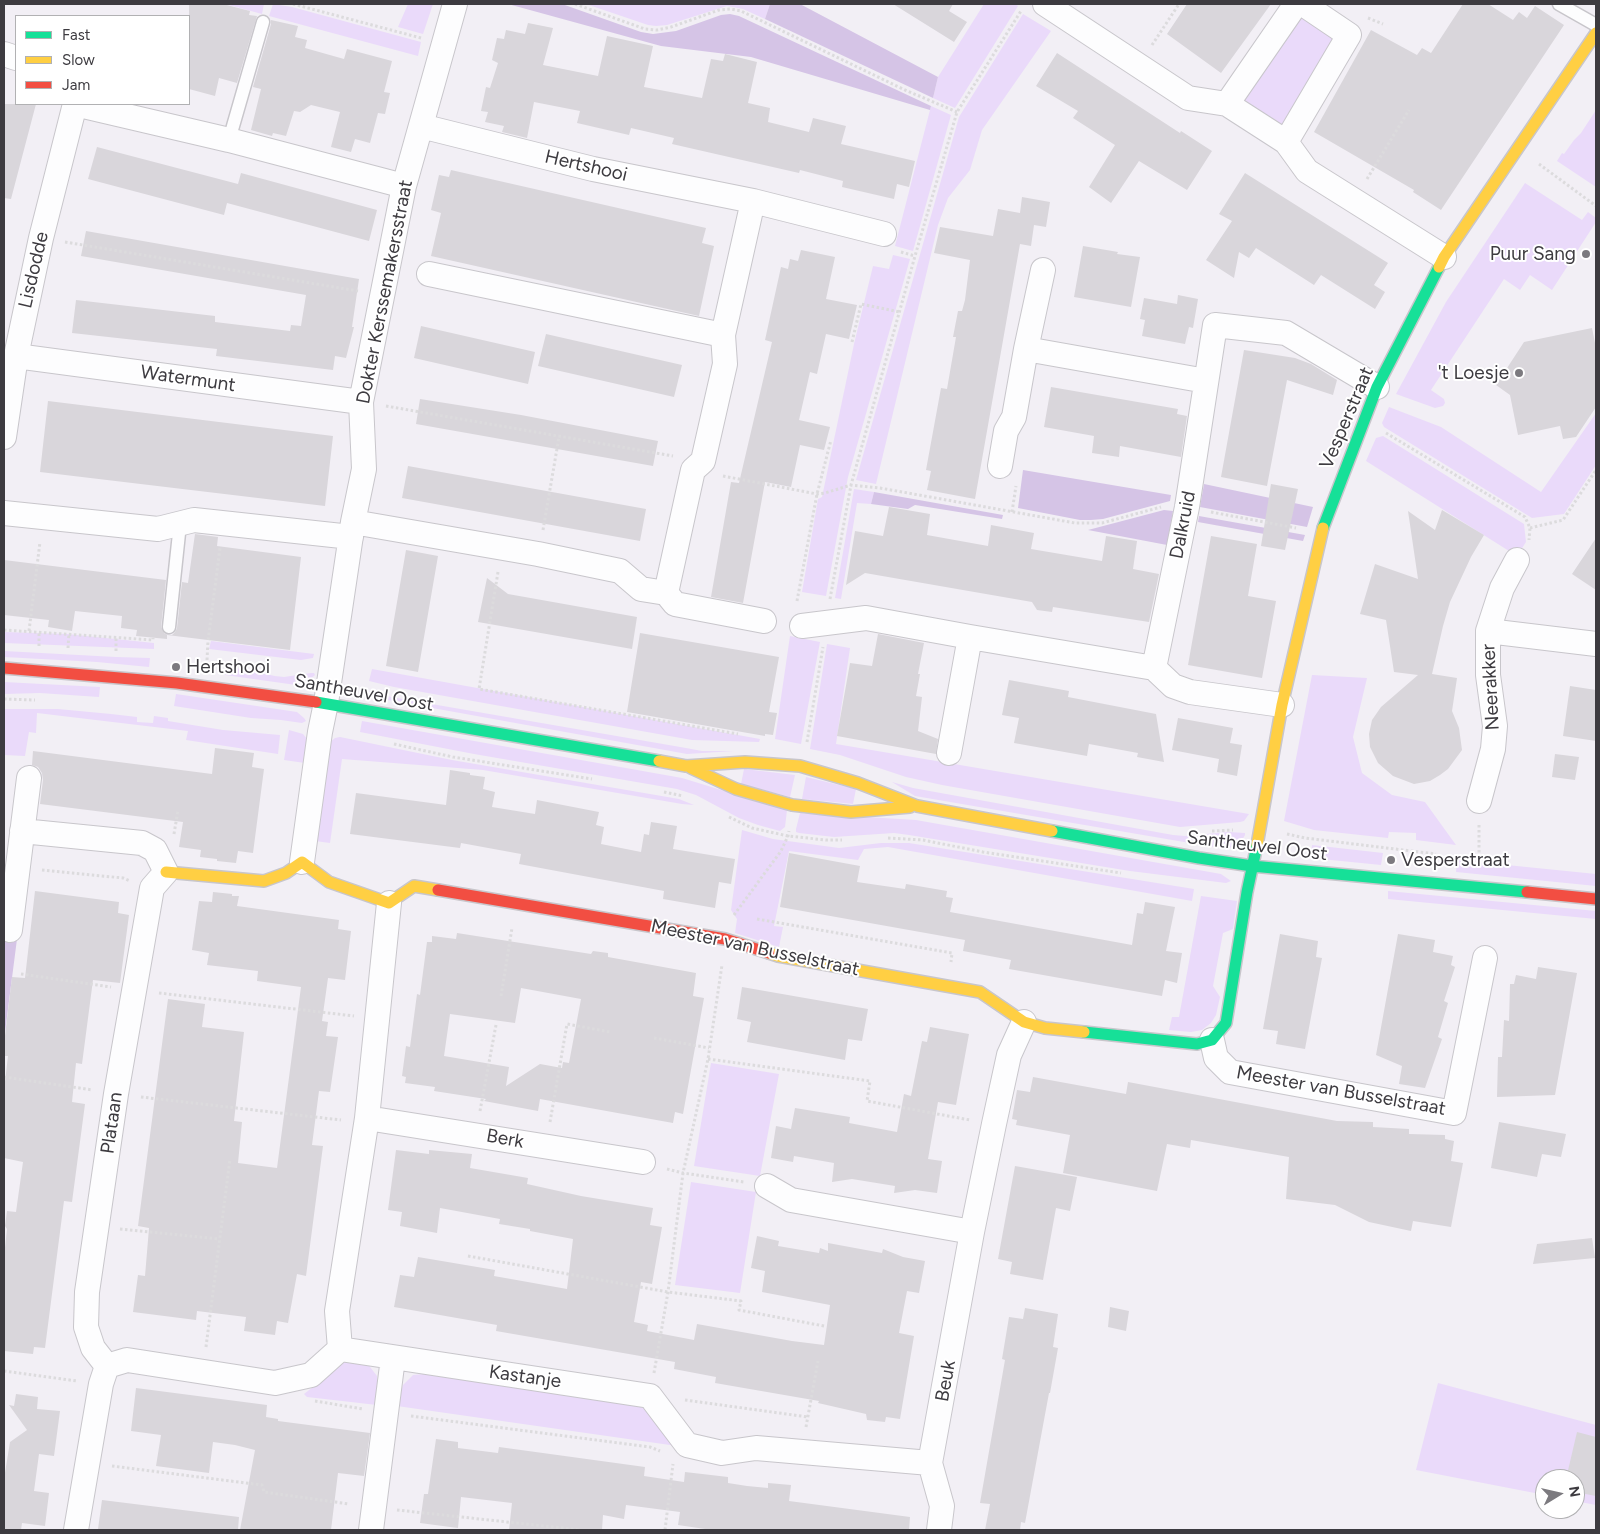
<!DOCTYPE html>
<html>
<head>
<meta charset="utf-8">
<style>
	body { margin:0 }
	#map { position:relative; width:1600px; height:1534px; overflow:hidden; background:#f2eff5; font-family:Figtree,sans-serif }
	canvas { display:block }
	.frame { position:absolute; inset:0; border:5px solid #3d3b40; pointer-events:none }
	.legend { position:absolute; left:15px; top:15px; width:175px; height:90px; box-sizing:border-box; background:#fff; border:1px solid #b1b1b3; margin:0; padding:6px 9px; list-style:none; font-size:15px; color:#3d3b40 }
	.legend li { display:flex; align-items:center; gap:10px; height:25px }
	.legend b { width:25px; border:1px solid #b1b1b3 }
	.north { position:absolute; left:1535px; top:1469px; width:50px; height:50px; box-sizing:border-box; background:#fff; border:1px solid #b1b1b3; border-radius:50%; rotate:81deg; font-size:14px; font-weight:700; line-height:20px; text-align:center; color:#3d3b40 }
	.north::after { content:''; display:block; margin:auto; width:18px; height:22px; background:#7c7a7f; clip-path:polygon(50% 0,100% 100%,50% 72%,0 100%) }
</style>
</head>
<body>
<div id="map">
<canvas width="1600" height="1534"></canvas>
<div class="frame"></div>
<ul class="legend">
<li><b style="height:6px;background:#16e098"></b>Fast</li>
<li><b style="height:6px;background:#ffcf43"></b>Slow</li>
<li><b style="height:6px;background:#f24e42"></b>Jam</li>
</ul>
<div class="north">N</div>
</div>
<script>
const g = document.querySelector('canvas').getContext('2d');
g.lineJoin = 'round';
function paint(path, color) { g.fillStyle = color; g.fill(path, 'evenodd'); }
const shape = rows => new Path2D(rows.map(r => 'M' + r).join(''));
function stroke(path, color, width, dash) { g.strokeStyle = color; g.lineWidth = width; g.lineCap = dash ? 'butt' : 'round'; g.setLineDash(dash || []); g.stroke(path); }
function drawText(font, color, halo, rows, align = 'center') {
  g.font = font + ' Figtree,sans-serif'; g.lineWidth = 4; g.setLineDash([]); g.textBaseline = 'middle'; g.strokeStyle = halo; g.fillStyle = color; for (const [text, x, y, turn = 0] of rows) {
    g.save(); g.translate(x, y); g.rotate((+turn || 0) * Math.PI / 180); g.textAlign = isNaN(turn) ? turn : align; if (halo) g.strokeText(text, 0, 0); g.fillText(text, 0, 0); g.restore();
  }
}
const green = shape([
	[225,4,264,4,262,14],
	[273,4,292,7,421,42,418,56,269,16],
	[408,4,433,4,423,34,398,27],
	[586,4,770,4,765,19,743,9,727,6,667,25,656,26,648,25],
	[984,4,1015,4,1018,6,955,108,933,98,938,77],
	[1301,11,1339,39,1286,127,1239,98],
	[1023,14,1051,31,982,130,970,170,948,198,938,225,876,484,856,480,959,117],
	[931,106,951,115,913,251,895,246],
	[1596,110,1596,187,1557,161,1562,153,1564,154,1574,140,1581,133],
	[1525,183,1582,220,1588,212,1596,218,1596,222,1552,290,1530,275,1520,290,1504,279,1431,390,1444,399,1445,403,1443,406,1435,408,1396,394,1446,302],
	[893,255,910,259,848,477,826,596,802,592,818,499,822,497,854,344,873,266,889,269],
	[1389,407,1441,427,1541,492,1596,413,1596,465,1564,514,1532,518,1384,427,1382,423],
	[1383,436,1524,524,1526,542,1517,556,1366,461,1376,438],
	[854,489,874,492,871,504,857,503,841,599,835,598],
	[4,632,67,634,154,643,154,649,4,643],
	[790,636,820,642,801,744,775,739],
	[211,641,314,654,313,658,301,660,209,649],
	[827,644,850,648,836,744,1249,814,1244,821,1240,822,1180,827,942,785,906,777,840,755,810,749],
	[4,651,116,657,150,658,149,667,97,662,4,657],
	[226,666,275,676,284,677,311,673,314,673,315,675,307,682,296,685,225,675],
	[372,669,760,739,759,742,692,740,394,687,369,681],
	[1312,675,1367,678,1353,737,1362,773,1392,795,1425,802,1456,845,1416,840,1416,833,1389,832,1388,838,1314,830,1284,821],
	[4,682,100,687,99,697,40,693,4,694],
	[369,691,391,697,686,748,702,751,734,751,687,754,366,696,367,692],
	[176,694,297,712,304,718,306,721,302,723,281,720,251,718,174,706],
	[4,709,58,709,111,714,137,717,137,722,153,723,154,716,168,718,168,721,223,730,280,735,278,754,186,740,188,731,37,713,36,733,29,732,25,756,4,755],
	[362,721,682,778,787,810,785,827,780,831,758,825,739,818,696,795,677,789,474,754,360,732],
	[289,730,303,734,307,739,305,763,284,760],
	[340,737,452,760,679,799,694,805,682,804,483,770,342,759,330,843,315,841,330,742,335,738],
	[744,769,795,775,790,797,741,784],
	[806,777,856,789,853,804,802,799],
	[892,782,913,788,1173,835,1185,836,1229,832,1245,833,1245,835,1242,840,1233,847,1225,849,915,796],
	[800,813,916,820,1221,874,1231,881,1226,883,1130,871,909,835,894,833,834,837,799,833,796,832,796,829],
	[742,830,773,839,839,848,881,843,909,843,1194,889,1192,901,888,847,864,849,858,860,789,851,774,926,783,927,779,947,735,933,737,919,731,910],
	[1312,845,1383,853,1381,865,1311,858],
	[1457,860,1596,874,1596,886,1456,872],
	[1388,891,1596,911,1596,919,1388,899],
	[1201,896,1237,901,1233,929,1223,933,1213,986,1220,997,1216,1015,1211,1023,1202,1030,1191,1032,1169,1030,1172,1017,1179,1017],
	[711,1063,779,1074,760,1176,694,1166],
	[691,1182,756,1192,740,1293,675,1285],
	[357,1361,367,1363,377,1376,377,1405,307,1397,304,1394,345,1362],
	[424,1374,638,1405,650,1412,677,1446,397,1406,403,1385,413,1375],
	[1438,1383,1596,1425,1596,1505,1575,1501,1575,1479,1545,1479,1545,1495,1416,1470]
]);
const forest = shape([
	[508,4,562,4,641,32,653,34,676,31,721,15,730,14,739,16,931,106,930,110,751,57,661,46],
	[770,4,800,4,938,77,933,98,765,19],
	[1023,470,1171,495,1170,501,1103,519,1091,520,1080,520,1018,508],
	[1204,484,1313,507,1307,527,1200,507],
	[874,492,1003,515,1002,519,915,505,908,509,871,504],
	[1164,510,1173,511,1167,545,1088,530],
	[1199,516,1305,535,1303,541,1198,522],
	[4,936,17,939,4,1040]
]);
const building = shape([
	[189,4,223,4,250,11,249,15,257,16,237,83,219,78,215,96,189,89],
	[893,4,953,4,949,11,967,22,954,42],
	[1187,4,1271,4,1221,73,1167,34],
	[1463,4,1488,4,1513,20,1519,12,1527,18,1535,6,1564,25,1441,210,1413,192,1414,190,1314,132,1371,30,1417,55,1422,48,1431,53],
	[271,20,298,26,295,37,307,40,305,48,344,59,347,49,392,61,384,92,390,93,385,114,378,113,370,143,355,139,351,152,331,147,340,112,311,105,300,112,294,111,286,136,273,133,272,136,251,130,261,89,253,87,271,24],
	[528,23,553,28,543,65,598,76,607,36,653,46,644,87,702,98,711,59,723,61,725,54,757,62,748,103,770,108,768,122,809,132,813,118,846,126,841,144,915,161,909,187,897,184,894,199,842,187,843,181,800,170,799,173,672,144,674,138,631,128,629,135,577,123,580,111,534,102,527,138,502,132,504,126,485,122,488,112,481,111,486,87,490,88,498,63,492,60,497,38,504,39,506,30,525,34],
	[1057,53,1180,133,1181,131,1212,151,1187,190,1139,161,1111,203,1089,187,1115,145,1073,118,1078,111,1036,86],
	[4,104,36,104,11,199,4,198],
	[97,147,238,184,241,173,377,210,369,241,227,203,224,215,88,179],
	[451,170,706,228,702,243,714,246,699,316,431,256,441,213,431,210,439,175,449,177],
	[1245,173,1388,263,1374,285,1385,292,1375,309,1321,275,1314,285,1256,248,1249,258,1239,252,1234,278,1206,260,1232,221,1219,214],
	[1022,197,1050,202,1046,227,1034,225,1031,246,1020,244,975,499,927,490,931,471,926,470,941,388,947,389,956,337,953,337,958,311,962,311,965,300,970,260,934,253,940,227,993,236,998,209,1020,213],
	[86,231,359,279,352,327,354,327,346,358,335,356,333,370,216,356,217,349,72,333,76,300,215,316,215,322,290,331,291,325,301,326,306,295,81,256],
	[1083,246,1118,252,1117,254,1140,257,1131,307,1074,297],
	[801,250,835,257,826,299,857,305,849,339,826,334,817,374,810,372,799,420,830,427,824,450,800,445,791,487,765,482,743,603,711,597,731,482,739,483,772,342,765,340,781,267,788,269,790,259,798,261],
	[1178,295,1198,299,1193,328,1189,327,1185,344,1142,336,1145,320,1140,319,1144,298,1177,304],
	[421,326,535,352,528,384,414,358],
	[1592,328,1596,348,1596,407,1576,437,1563,439,1560,426,1518,435,1510,395,1496,385,1524,342],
	[546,334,682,365,674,397,538,366],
	[1244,350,1295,358,1311,364,1337,380,1333,395,1287,380,1267,486,1221,477],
	[1051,387,1178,409,1177,414,1187,416,1181,457,1120,446,1119,457,1092,453,1094,436,1044,427],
	[420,399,521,415,658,441,653,466,416,424],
	[48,401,333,436,325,506,40,472],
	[408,466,646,509,640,541,402,498],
	[1271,484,1298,489,1285,550,1261,546],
	[889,507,930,514,927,535,988,546,991,525,1034,533,1031,549,1102,561,1106,536,1137,541,1133,569,1159,574,1149,622,1053,607,1052,612,1037,610,1032,602,865,573,846,585,855,531,883,536],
	[1442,510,1484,535,1471,557,1450,602,1443,626,1432,674,1457,678,1452,711,1459,728,1462,750,1448,769,1440,775,1430,781,1414,784,1393,776,1378,763,1370,747,1369,734,1372,720,1381,707,1418,675,1394,672,1386,620,1360,614,1375,564,1418,579,1408,511,1435,530],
	[195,534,218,537,217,546,301,557,290,650,167,635,167,639,136,636,137,630,121,628,122,616,75,611,72,631,48,627,49,620,4,615,4,560,166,580,161,627,165,634,172,635,175,632,177,628,182,582,188,583],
	[1211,536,1257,544,1248,596,1276,601,1262,678,1188,665],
	[1596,538,1596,590,1572,574],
	[406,550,438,556,418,672,386,666],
	[487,578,508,594,637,617,632,649,478,622],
	[640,633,779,657,769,712,777,713,773,735,765,734,765,736,627,712],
	[878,634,924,643,918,674,920,674,916,696,922,697,918,731,938,739,936,754,837,736,850,663,872,666],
	[1009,680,1069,691,1068,697,1156,714,1164,762,1137,757,1138,753,1089,744,1087,756,1014,743,1019,718,1002,715],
	[1570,686,1596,690,1596,741,1563,736],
	[1178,718,1233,728,1230,743,1242,745,1237,776,1217,772,1219,759,1172,750],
	[215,748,254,753,252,767,264,769,253,853,238,851,236,863,217,861,217,859,200,857,201,850,179,847,183,822,40,804,43,780,42,773,38,767,32,765,33,751,212,774],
	[1555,754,1579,757,1575,780,1552,777],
	[450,770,470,773,470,775,485,777,483,789,495,792,492,807,535,814,537,800,599,812,596,825,604,827,601,844,641,852,644,834,649,835,651,822,677,826,673,849,735,859,731,884,719,882,715,908,663,899,664,891,519,864,521,854,461,843,460,848,350,834,356,793,446,805],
	[789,853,860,866,857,882,905,889,906,884,947,891,946,897,953,898,950,912,1132,945,1137,913,1143,914,1145,902,1175,907,1166,951,1182,953,1177,983,1165,980,1162,996,1009,969,1011,960,963,951,965,940,780,907],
	[35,891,119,902,118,913,129,915,120,983,93,980,82,1064,76,1063,72,1102,85,1104,72,1202,64,1201,45,1348,34,1347,33,1354,4,1351,4,1257,7,1229,5,1226,7,1211,16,1212,23,1162,4,1158,4,1090,8,1056,4,1056,4,1044,12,977,25,978],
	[213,892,232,894,232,896,239,896,237,906,339,920,338,929,351,931,345,980,328,978,322,1021,328,1022,326,1036,338,1037,330,1092,319,1091,312,1145,323,1146,306,1276,297,1274,288,1323,277,1321,275,1335,244,1331,246,1317,197,1311,196,1320,133,1312,138,1275,145,1276,149,1228,138,1226,168,999,205,1004,202,1027,244,1032,234,1121,242,1122,238,1163,277,1168,301,987,257,981,258,971,207,965,209,953,192,950,199,901,212,902],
	[457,933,591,954,593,951,608,953,608,957,696,973,693,996,704,998,683,1114,675,1112,673,1123,540,1099,538,1111,484,1101,486,1099,434,1091,435,1087,405,1083,406,1077,402,1076,406,1046,410,1047,417,994,420,995,427,942,432,942,432,936,456,939],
	[521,988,581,999,569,1063,563,1062,562,1068,540,1064,506,1086,509,1067,444,1056,450,1014,515,1023],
	[1280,934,1318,941,1316,957,1322,958,1305,1049,1276,1044,1278,1031,1263,1029],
	[1398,934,1435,940,1433,952,1453,956,1451,965,1455,967,1444,1001,1448,1003,1438,1037,1442,1039,1425,1088,1399,1084,1402,1066,1376,1055],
	[1538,967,1577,973,1555,1095,1497,1097,1498,1057,1502,1057,1504,1020,1509,1021,1510,984,1514,984,1516,975,1536,979],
	[742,987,868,1009,862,1041,848,1039,845,1060,747,1042,751,1022,737,1019],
	[930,1027,969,1034,956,1105,938,1102,928,1159,942,1161,937,1193,915,1190,894,1193,895,1186,852,1179,832,1182,834,1163,794,1156,793,1162,771,1158,776,1126,791,1129,795,1108,850,1117,849,1123,897,1132,904,1094,911,1096,922,1041,927,1042],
	[1033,1077,1126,1094,1128,1082,1337,1121,1373,1122,1373,1127,1409,1129,1409,1134,1445,1135,1445,1139,1454,1141,1451,1161,1463,1163,1451,1227,1413,1221,1411,1231,1369,1222,1335,1205,1286,1199,1289,1157,1191,1140,1190,1148,1167,1144,1157,1191,1063,1173,1070,1135,1016,1125,1017,1120,1012,1119,1017,1090,1030,1092],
	[1499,1122,1566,1134,1561,1157,1542,1154,1537,1177,1491,1168],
	[396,1150,429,1154,429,1150,472,1154,470,1168,528,1178,527,1184,581,1196,653,1208,650,1225,662,1227,652,1284,641,1282,634,1322,648,1325,647,1331,694,1340,697,1324,792,1341,824,1345,830,1305,762,1292,765,1271,751,1268,757,1236,779,1241,778,1246,819,1253,820,1248,828,1251,828,1243,882,1253,883,1249,903,1257,925,1261,919,1293,907,1291,899,1333,914,1336,900,1419,886,1417,885,1422,867,1420,866,1414,818,1403,819,1401,715,1383,716,1377,674,1369,675,1362,496,1331,497,1325,394,1307,400,1275,414,1277,418,1257,495,1270,494,1276,567,1289,573,1239,530,1231,530,1229,499,1224,500,1219,440,1208,437,1233,400,1226,402,1212,388,1210],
	[1015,1166,1077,1177,1070,1211,1056,1208,1043,1280,1010,1274,1012,1262,998,1259],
	[1592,1238,1595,1258,1533,1264,1537,1244],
	[1110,1307,1129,1311,1126,1331,1108,1327],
	[1025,1308,1058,1314,1053,1347,1058,1348,1050,1393,1049,1393,1025,1523,1021,1522,1020,1530,985,1530,990,1504,980,1503,1005,1360,1002,1359,1009,1317,1023,1319],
	[136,1388,267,1405,266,1417,278,1419,278,1421,370,1433,364,1476,338,1473,331,1530,240,1530,255,1450,235,1445,213,1442,209,1473,156,1466,161,1435,131,1431],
	[16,1394,38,1397,37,1409,60,1411,54,1456,39,1454,34,1491,49,1493,45,1526,22,1523,21,1530,4,1530,4,1479,10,1442,27,1430,9,1405,14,1406],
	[1577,1432,1596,1437,1596,1496,1575,1492,1575,1479,1566,1479],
	[436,1439,458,1442,458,1448,498,1453,499,1447,645,1467,644,1476,684,1482,685,1472,728,1477,728,1483,747,1486,768,1488,768,1483,791,1485,789,1501,910,1517,909,1530,712,1530,678,1525,680,1512,626,1505,624,1519,603,1515,602,1530,509,1530,512,1503,461,1497,458,1528,420,1523,424,1494,428,1494],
	[102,1500,239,1517,238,1530,109,1530,98,1529]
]);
const path = shape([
	[293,4,421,38],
	[575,4,645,29,657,30,671,27,719,10,731,9,741,11,905,90,957,112],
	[1368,18,1383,24],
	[1152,45,1179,4],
	[1539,164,1596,206],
	[1367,179,1409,110],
	[65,242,358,291],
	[901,252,915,256],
	[852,342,861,304,900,312],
	[386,406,673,456],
	[1386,433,1525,517,1530,528,1529,540],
	[723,476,817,494,825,493,851,485,880,488,1075,523,1102,523,1161,507],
	[1012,512,1016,486],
	[1211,512,1296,528],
	[1530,528,1563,520,1596,470],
	[543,530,559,437],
	[498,572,479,689,738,734],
	[830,599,851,485,915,256,957,112,1021,11],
	[797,601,817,494,831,440],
	[4,630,153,640,153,638],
	[29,631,40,542],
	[39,646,39,632],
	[68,648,69,634],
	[116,651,116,637],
	[207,660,208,641,220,548],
	[4,699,35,700],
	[807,742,823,647],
	[394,744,453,757,592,779],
	[664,792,683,796],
	[729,817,752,828,788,836,826,840,842,840],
	[1479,825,1479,859],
	[1212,831,1233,830],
	[174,834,178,810],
	[1287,834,1305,838,1436,854],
	[888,838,923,840,983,852,1121,873],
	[42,870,123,878,130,881],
	[734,915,781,851,788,836,789,831],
	[757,919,952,953,951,962],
	[21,974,111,987],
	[159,993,354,1016],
	[501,996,512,928],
	[654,1038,709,1048],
	[708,1059,870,1081,867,1101,970,1120],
	[4,1077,93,1090],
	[141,1097,341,1120],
	[480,1111,496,1025],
	[550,1122,567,1024,610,1032],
	[667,1169,683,1173,744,1182],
	[120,1229,219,1239],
	[468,1256,668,1292,741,1301,739,1310,824,1326],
	[206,1347,230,1159],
	[4,1371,77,1381],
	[654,1373,668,1292,683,1173,708,1059,722,965],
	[685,1400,808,1417],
	[315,1401,363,1409],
	[411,1416,650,1447,660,1451],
	[806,1427,818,1361],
	[112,1466,262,1485,264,1492,349,1504],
	[397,1510,581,1530],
	[665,1530,673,1464]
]);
const lane = shape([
	[1559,4,1596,25],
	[229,140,263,22],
	[169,627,180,524]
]);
const street = shape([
	[1045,4,1188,98,1227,104,1286,142,1307,171,1444,257],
	[4,54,16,58],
	[75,104,229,140,404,186],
	[1227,104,1296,4],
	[421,126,593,169,753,201,884,234],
	[1286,142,1349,35,1303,4],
	[429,274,723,335],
	[1026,349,1206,381],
	[16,356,361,402],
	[4,437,16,356,41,238,75,104],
	[1000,466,1006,431,1014,417,1026,349,1043,270],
	[4,513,158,529,194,520,351,537],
	[353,522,538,554,620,571,641,589,666,593,675,604,764,621],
	[666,593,693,470,703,461,725,364,723,335,753,201],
	[802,626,866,618,970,637,1154,668,1173,686,1190,692,1282,705],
	[1488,631,1596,644],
	[1154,668,1187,507,1215,325,1286,333,1377,387],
	[949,753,970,637],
	[1479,801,1493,749,1495,726,1488,675,1488,631,1502,588,1517,560],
	[22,831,142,843,155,850,166,872,152,888,116,1094,87,1292,86,1327,93,1348,107,1366,101,1384,76,1530],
	[302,862,320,732,326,703,353,522,364,469,361,402,404,186,455,4],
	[10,930,29,778],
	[1212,1040,1216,1058,1230,1072,1454,1113,1485,958],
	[367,1118,643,1162],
	[767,1186,791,1200,972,1232],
	[340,1349,337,1311,367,1118,389,903],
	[107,1366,127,1360,275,1383,311,1375,340,1349,650,1396,687,1445,722,1453,756,1448,930,1463],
	[371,1530,393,1358],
	[939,1530,942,1506,930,1463,972,1232,994,1124,1009,1055,1024,1022]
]);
const fast = shape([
	[1323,528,1377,387,1439,267],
	[316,702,659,761],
	[1052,831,1199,858,1252,866,1527,892],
	[1084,1032,1197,1044,1212,1040,1226,1023,1247,892,1257,845]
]);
const slow = shape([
	[1439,267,1444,257,1596,33],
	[659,761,686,766,745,762,800,766,858,783,917,806,1052,831],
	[691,768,736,789,792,805,851,812,910,807],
	[1257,845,1282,705,1323,528],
	[166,872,264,881,286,873,302,862,329,882,389,903,414,886,438,890],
	[769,953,778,956,980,992,1024,1022,1045,1028,1084,1032]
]);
const jam = shape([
	[4,668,177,683,316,702],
	[438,890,725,939,769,953],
	[1527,892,1596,899]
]);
const markers = [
	[1586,254,5,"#7c7a7f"],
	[1519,373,5,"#7c7a7f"],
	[176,667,5,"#7c7a7f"],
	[1391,860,5,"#7c7a7f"]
];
const streetNames = [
	["Hertshooi",586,166,13],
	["Lisdodde",34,270,-77],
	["Dokter Kerssemakersstraat",385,292,-79],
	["Watermunt",188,379,8],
	["Vesperstraat",1347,418,-67],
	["Dalkruid",1183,525,-79],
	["Neerakker",1491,687,-93],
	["Santheuvel Oost",364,693,10],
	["Santheuvel Oost",1257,846,7],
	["Meester van Busselstraat",755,948,12],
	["Meester van Busselstraat",1341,1091,10],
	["Plataan",112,1123,-82],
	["Berk",505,1139,10],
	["Kastanje",525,1377,8],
	["Beuk",946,1381,-80]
];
const poiNames = [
	["Puur Sang",1576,254],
	["'t Loesje",1509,373],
	["Hertshooi",186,667,"left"],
	["Vesperstraat",1401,860,"left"]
];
paint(green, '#eadafa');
paint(forest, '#d5c4e6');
paint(building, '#d9d6db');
stroke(lane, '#c8c6cb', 15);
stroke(street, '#c8c6cb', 26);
stroke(fast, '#c8c6cb', 14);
stroke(slow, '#c8c6cb', 14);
stroke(jam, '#c8c6cb', 14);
stroke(path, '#dcdbdd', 3, [2.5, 2.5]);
stroke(lane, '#fdfdfe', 12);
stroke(street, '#fdfdfe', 24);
stroke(fast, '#16e098', 11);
stroke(slow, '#ffcf43', 11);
stroke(jam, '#f24e42', 11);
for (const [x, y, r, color] of markers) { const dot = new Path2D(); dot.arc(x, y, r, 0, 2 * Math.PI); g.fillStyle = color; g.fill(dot); stroke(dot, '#fff', 2); }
drawText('19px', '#3d3b40', '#fff', streetNames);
drawText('19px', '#3d3b40', '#fff', poiNames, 'right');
</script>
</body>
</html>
